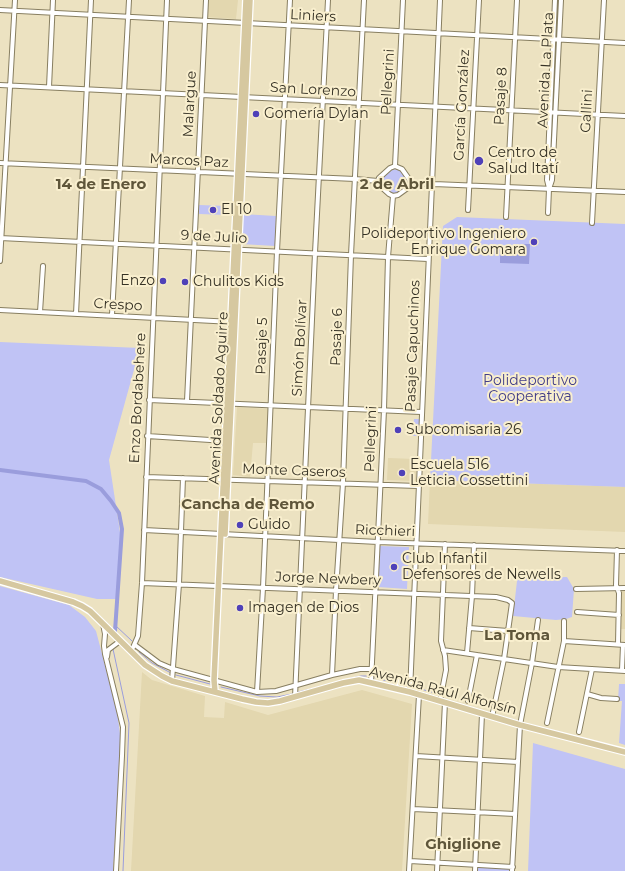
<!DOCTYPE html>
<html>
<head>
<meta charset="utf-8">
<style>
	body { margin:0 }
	canvas { display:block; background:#ece2c1 }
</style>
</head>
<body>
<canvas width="625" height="871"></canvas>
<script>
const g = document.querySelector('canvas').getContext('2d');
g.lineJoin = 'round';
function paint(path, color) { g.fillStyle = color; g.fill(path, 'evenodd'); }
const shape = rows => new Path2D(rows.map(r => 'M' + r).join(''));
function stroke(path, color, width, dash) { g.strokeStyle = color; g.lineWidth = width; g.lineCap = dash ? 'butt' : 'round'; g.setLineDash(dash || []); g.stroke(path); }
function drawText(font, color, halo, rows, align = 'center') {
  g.font = font + ' Montserrat,sans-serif'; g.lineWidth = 4; g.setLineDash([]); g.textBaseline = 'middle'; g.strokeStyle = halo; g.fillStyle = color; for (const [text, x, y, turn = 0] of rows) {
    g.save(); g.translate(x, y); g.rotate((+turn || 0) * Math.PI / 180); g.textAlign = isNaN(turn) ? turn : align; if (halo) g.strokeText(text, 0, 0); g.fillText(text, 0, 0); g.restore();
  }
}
const built = shape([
	[208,0,238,0,236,19,207,17],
	[237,407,268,409,266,443,253,443,250,477,233,475],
	[388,458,416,459,416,481,387,480],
	[430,480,625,487,625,532,428,524],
	[622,590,625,590,625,629,621,629],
	[142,672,152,680,205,696,204,717,224,718,225,702,268,715,362,690,412,704,402,871,131,871]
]);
const green = shape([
	[393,169,399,170,407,179,406,185,398,193,391,193,381,184,382,178],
	[199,205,227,206,227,215,199,214],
	[242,214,276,216,275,246,241,244],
	[457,217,625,224,625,487,430,480,443,226],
	[0,342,140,348,109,460,121,539,118,599,97,599,0,577],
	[414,419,420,419,419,436,412,436],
	[380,546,409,547,407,589,378,587],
	[523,575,532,575,532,578,561,578,563,577,567,577,574,589,572,617,566,619,556,620,513,616,517,581,518,577,522,577],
	[0,586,69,605,85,617,96,631,117,711,121,741,113,871,0,871],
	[619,684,625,684,625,745,619,743,622,701,618,701],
	[533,743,625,769,625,871,528,871],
	[476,867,510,868,511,871,476,871]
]);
const water = shape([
	[522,244,530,244,529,264,500,263,500,251,521,252]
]);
const stream = shape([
	[116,626,132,641],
	[113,649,129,723,123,871],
	[139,652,152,663,171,673],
	[176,675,210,684],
	[375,678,396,683],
	[348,679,361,676,369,676],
	[400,684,407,686],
	[221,687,260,696,277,697,292,694],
	[413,687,439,694],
	[298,692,320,687]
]);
const canal = shape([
	[0,470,86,481,101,489,111,501,119,513,122,529,115,631]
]);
const minor = shape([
	[0,10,625,43],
	[0,85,625,116],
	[49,87,53,0],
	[0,163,355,179,378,181],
	[395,166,403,0],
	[395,166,402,169,409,179,410,183,409,187,398,195,393,196,389,194,379,185,378,181,379,178,390,168,395,166],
	[410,183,625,192],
	[549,188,547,180,555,0],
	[468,210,479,0],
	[548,213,549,189,552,180,561,0],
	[506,217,517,0],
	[592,223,604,0],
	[0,238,428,259],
	[0,261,15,0],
	[0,310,233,322],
	[40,312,43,266],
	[76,314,91,0],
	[112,315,129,0],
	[149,400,421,412],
	[187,401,206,0],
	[147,436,226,441],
	[146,477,418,486],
	[144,530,378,542,625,551],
	[617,550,616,585,619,593,618,644],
	[142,583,496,597,508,600,512,603,504,659,492,717],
	[576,589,625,588],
	[577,612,619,615],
	[103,624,105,634,104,646,105,654,123,727,122,756,116,871],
	[469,628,508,631],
	[564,641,625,645],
	[135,645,159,663,173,669,257,692,276,691,332,675,360,669,371,669],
	[443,650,558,667,625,671],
	[131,652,138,636,142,583,167,0],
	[467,653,472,596,474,545],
	[107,657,108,650,120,641],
	[622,670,623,645],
	[332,675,336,591,343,483,351,255,364,0],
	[172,681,179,584,183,478],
	[371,683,384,410,388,257,393,196],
	[396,689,398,678],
	[257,692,263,588,277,251,290,0],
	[410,692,440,0],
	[587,694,601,698,617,699],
	[295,697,315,253,328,0],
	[440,701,446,670,445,656,441,641,445,544],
	[468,701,477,655],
	[547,723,564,641,564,621],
	[579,732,592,669],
	[416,756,518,762],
	[413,809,515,814],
	[410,861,513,867],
	[409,871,419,695],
	[437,871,445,702],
	[475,871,482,714],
	[512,871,520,725,532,663,538,620]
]);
const major = shape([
	[225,534,250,0],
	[0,581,73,602,82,606,90,611,145,665,162,676,172,681,242,699,256,702,268,703,280,701,343,683,359,680,410,692,520,725,625,752],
	[215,692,214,680,246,0]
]);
const markers = [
	[256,114,4,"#4f41b8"],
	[479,161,5,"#4f41b8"],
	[213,210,4,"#4f41b8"],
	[534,242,4,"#4f41b8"],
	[163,281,4,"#4f41b8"],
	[185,282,4,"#4f41b8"],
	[398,430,4,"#4f41b8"],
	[402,473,4,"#4f41b8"],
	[240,525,4,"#4f41b8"],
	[394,567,4,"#4f41b8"],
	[240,608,4,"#4f41b8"]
];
const streetNames = [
	["Liniers",313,16,3],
	["Avenida La Plata",546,70,-87],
	["Pellegrini",388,82,-87],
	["San Lorenzo",313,90,3],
	["Pasaje 8",501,96,-87],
	["Malargue",190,104,-87],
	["García González",462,105,-87],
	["Gallini",587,111,-87],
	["Marcos Paz",189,161,3],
	["9 de Julio",214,237,3],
	["Crespo",118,305,3],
	["Pasaje 6",337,337,-88],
	["Pasaje 5",262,346,-88],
	["Pasaje Capuchinos",413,346,-88],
	["Simón Bolívar",300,348,-87],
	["Enzo Bordabehere",138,398,-87],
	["Avenida Soldado Aguirre",219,398,-87],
	["Pellegrini",371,439,-88],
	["Monte Caseros",294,471,2],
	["Ricchieri",385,531,2],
	["Jorge Newbery",328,579,2],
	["Avenida Raúl Alfonsín",443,691,15]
];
const poiNames = [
	["Gomería Dylan",264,114],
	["Centro de",488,153],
	["Salud Itatí",488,169],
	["El 10",221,210],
	["Polideportivo Ingeniero",526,234,"right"],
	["Enrique Gomara",526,250,"right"],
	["Enzo",155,281,"right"],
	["Chulitos Kids",193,282],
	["Subcomisaria 26",406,430],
	["Escuela 516",410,465],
	["Leticia Cossettini",410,481],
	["Guido",248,525],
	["Club Infantil",402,559],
	["Defensores de Newells",402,575],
	["Imagen de Dios",248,608]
];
const parkNames = [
	["Polideportivo",530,381],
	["Cooperativa",530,397]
];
const neighbourhoodNames = [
	["14 de Enero",101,185],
	["2 de Abril",397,185],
	["Cancha de Remo",248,505],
	["La Toma",517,636],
	["Ghiglione",463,845]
];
paint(built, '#e3d7af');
paint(green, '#c0c3f5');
paint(water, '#9a9ddc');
stroke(stream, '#9a9ddc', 1);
stroke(canal, '#9a9ddc', 4);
stroke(minor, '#887f61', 6);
stroke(major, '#fff', 8);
stroke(minor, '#fff', 4);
stroke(major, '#d6c8a0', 5.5);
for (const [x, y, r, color] of markers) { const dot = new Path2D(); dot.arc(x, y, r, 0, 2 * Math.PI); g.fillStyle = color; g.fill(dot); stroke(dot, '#f9efce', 1.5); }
drawText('14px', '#363225', '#f9efce', streetNames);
drawText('14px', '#363225', '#f9efce', poiNames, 'left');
drawText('14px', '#413d88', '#f9efce', parkNames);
drawText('bold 15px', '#5f563a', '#f9efce', neighbourhoodNames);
</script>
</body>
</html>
